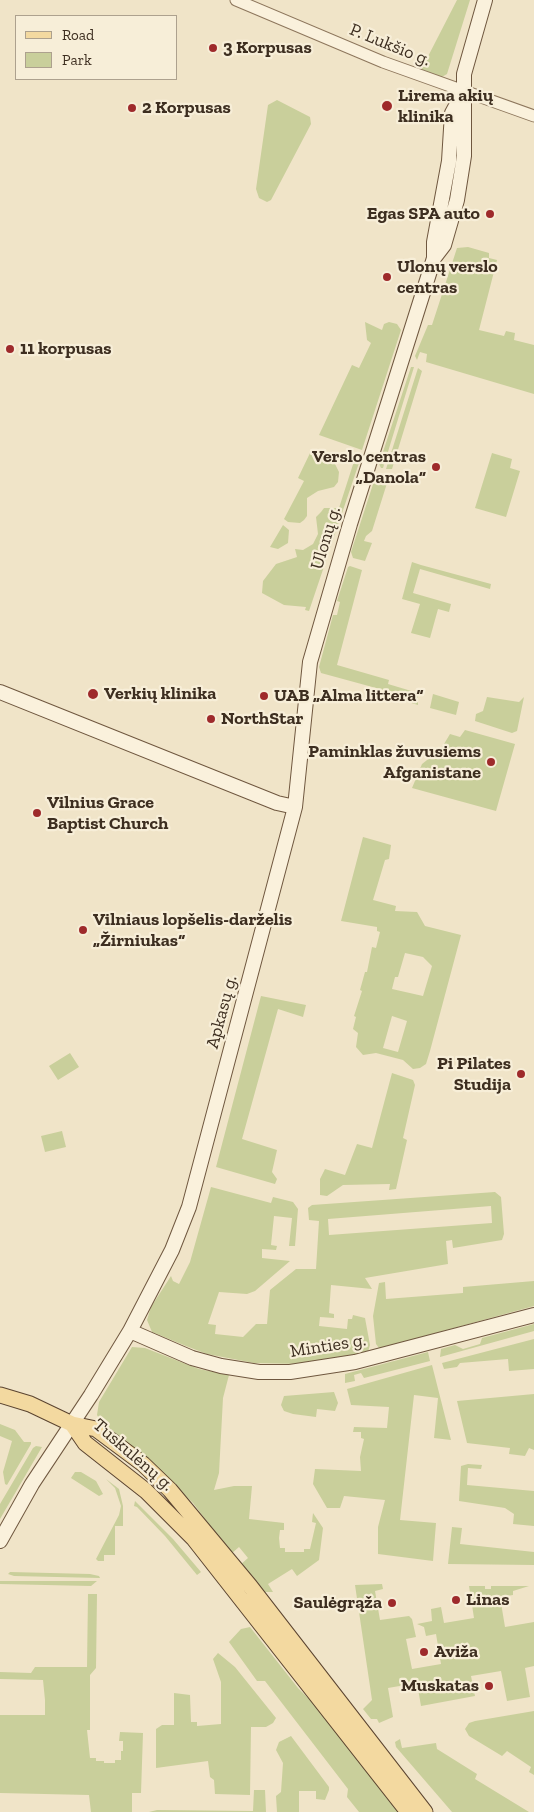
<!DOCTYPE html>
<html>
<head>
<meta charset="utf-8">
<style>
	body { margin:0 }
	#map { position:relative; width:534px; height:1812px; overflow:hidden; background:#f0e4c8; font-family:"Zilla Slab",serif }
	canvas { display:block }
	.legend { position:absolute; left:15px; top:15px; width:162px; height:65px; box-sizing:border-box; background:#f7eed8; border:1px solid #ada18e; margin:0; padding:6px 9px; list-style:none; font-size:15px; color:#3d2e20 }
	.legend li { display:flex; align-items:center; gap:10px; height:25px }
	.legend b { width:25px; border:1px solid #ada18e }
</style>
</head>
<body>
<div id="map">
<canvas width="534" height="1812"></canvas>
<ul class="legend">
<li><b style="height:6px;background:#f3d9a0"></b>Road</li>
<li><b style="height:14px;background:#c9cf9b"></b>Park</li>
</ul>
</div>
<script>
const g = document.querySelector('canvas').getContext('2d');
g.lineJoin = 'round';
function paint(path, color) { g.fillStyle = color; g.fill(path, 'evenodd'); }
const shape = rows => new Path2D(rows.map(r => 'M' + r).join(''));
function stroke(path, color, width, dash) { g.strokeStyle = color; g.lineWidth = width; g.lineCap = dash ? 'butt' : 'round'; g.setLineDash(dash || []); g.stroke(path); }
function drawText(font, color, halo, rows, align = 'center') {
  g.font = font + ' "Zilla Slab",serif'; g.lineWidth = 4.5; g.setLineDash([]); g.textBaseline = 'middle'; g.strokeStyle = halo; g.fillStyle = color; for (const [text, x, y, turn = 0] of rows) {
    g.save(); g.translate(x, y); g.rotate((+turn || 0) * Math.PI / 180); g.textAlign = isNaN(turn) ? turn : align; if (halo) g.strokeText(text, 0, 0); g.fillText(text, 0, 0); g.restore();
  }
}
const green = shape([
	[457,0,470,0,447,74,440,78,420,72],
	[277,100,310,117,311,124,271,200,267,202,259,198,256,189,268,105],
	[468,247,489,253,489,258,497,260,479,330,504,336,506,331,515,333,514,340,534,345,534,394,426,362,427,354,420,352,417,360,415,356,428,325,432,325,457,248],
	[365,322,382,330,384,324,389,322,397,324,401,330,362,450,319,435,352,365,359,368,371,343,367,340],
	[411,367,414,367,383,468,381,468,379,464],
	[418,368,422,371,392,469,386,469],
	[311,451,334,462,339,472,338,482,334,487,318,491,307,498,307,516,304,520,300,523,288,522,284,519,304,481,298,478],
	[357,452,362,454,309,611,305,610,306,607,284,605,262,593,263,581,276,564,297,557,295,549,303,550,313,544,318,534,316,517,321,512,324,508,339,508],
	[492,453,512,459,510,468,520,471,506,517,475,508],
	[379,476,388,480,372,531,366,536,364,541,372,543,365,561,353,558,351,552,375,478],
	[283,525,289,530,288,543,278,549,270,547],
	[412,562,421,565,491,584,490,589,420,569,413,593,451,604,449,612,438,609,430,638,411,633,420,604,402,599],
	[350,566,362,570,337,665,389,680,388,684,418,693,418,705,392,697,387,691,321,673,319,667,333,615,337,615,340,602,337,601,348,567],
	[433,694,459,702,456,715,430,708],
	[487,697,519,702,524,697,517,731,512,733,475,721,476,714,483,711],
	[465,730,515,744,496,811,412,788,422,764,441,749,450,734,460,737],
	[363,837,391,845,389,859,385,860,373,900,396,906,395,911,417,912,425,926,461,935,430,1051,426,1064,420,1068,413,1069,403,1060,376,1053,363,1055,356,1047,358,1033,353,1029,356,1017,354,1016,362,991,360,990,365,972,367,972,372,947,376,948,380,932,377,931,377,927,341,921],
	[405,953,423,957,432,966,423,996,392,989,395,977,398,977],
	[392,1016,407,1021,398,1052,383,1048],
	[261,996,306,1005,303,1017,278,1009,242,1139,277,1150,272,1172,277,1179,275,1184,216,1167],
	[70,1053,79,1067,58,1080,49,1066],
	[392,1073,413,1080,415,1085,403,1138,407,1140,396,1189,389,1190,390,1184,343,1185,327,1196,320,1195,320,1179,325,1169,345,1175,357,1144,372,1148],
	[62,1131,66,1147,45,1152,41,1136],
	[211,1187,271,1203,273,1197,293,1202,298,1209,295,1246,289,1246,292,1218,274,1216,271,1245,277,1246,276,1250,262,1249,262,1258,290,1261,255,1291,247,1294,219,1292,208,1324,216,1325,215,1334,243,1337,256,1324,267,1324,270,1290,296,1269,316,1269,319,1221,309,1220,308,1208,312,1205,495,1192,501,1197,504,1234,502,1240,453,1248,452,1240,446,1241,448,1264,365,1278,372,1289,331,1285,329,1313,334,1314,334,1318,320,1317,319,1326,347,1329,348,1319,352,1319,353,1315,365,1318,370,1345,368,1352,330,1360,301,1364,254,1363,207,1354,186,1346,152,1332,147,1320,151,1307,171,1276,173,1281,179,1284,190,1262],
	[491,1206,492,1223,329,1235,328,1219],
	[534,1281,534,1306,385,1347,379,1348,376,1344,373,1316,379,1283,385,1282,386,1299,463,1293,463,1287],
	[534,1324,534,1331,440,1357,441,1349,455,1345,463,1349,480,1344,482,1338],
	[534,1339,534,1369,509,1371,508,1359,460,1363,457,1367,444,1369,442,1363],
	[132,1347,145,1348,199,1369,229,1375,223,1398,219,1473,214,1490,234,1486,252,1486,249,1519,284,1523,284,1530,280,1530,279,1538,280,1548,285,1548,285,1552,304,1552,304,1549,310,1549,316,1523,312,1522,313,1513,323,1528,319,1560,297,1576,292,1569,268,1584,273,1592,262,1592,240,1565,248,1558,239,1547,231,1554,193,1503,151,1463,103,1425,97,1415,99,1402],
	[428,1352,430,1361,364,1378,361,1373,354,1375,355,1381,345,1383,345,1374],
	[432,1365,451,1440,434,1438,438,1398,414,1395,400,1520,436,1523,433,1561,378,1554,378,1527,385,1500,344,1496,340,1508,327,1508,313,1484,315,1469,361,1471,360,1457,364,1439,361,1438,361,1432,353,1432,354,1427,387,1428,389,1407,351,1405,347,1389],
	[334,1392,338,1403,335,1411,317,1409,316,1417,293,1414,284,1411,281,1405,284,1396],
	[534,1394,534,1450,529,1448,525,1456,509,1454,510,1448,467,1443,457,1401],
	[0,1424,15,1430,24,1442,31,1442,31,1444,7,1485,5,1484,3,1472,12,1441,0,1436],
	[36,1446,42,1447,0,1519,0,1504,33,1448],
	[468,1464,482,1465,481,1469,468,1468,467,1485,534,1491,534,1526,513,1524,514,1514,505,1508,459,1501,461,1466],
	[75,1472,81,1472,96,1481,103,1494,99,1496,71,1478],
	[106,1479,119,1489,123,1506,123,1526,115,1526,115,1555,104,1555,104,1561,98,1561,96,1559,119,1515,121,1506,115,1488],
	[135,1501,173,1539,201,1572,197,1575,165,1536,137,1507,134,1506],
	[452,1527,462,1528,460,1544,534,1552,534,1565,448,1564],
	[10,1572,90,1574,99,1576,100,1578,14,1576,8,1574],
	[0,1581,97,1581,91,1586,0,1584],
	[382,1584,383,1589,375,1591,380,1620,409,1616,412,1619,416,1637,406,1639,412,1669,441,1664,436,1634,426,1636,424,1627,417,1624,432,1621,431,1609,441,1607,444,1623,474,1618,469,1586,485,1586,485,1589,491,1589,491,1586,529,1586,513,1591,513,1595,500,1597,505,1627,534,1622,534,1666,525,1668,530,1697,507,1701,501,1671,471,1676,475,1696,421,1706,417,1683,388,1688,393,1717,379,1723,377,1719,371,1719,363,1709,372,1700,355,1585],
	[88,1594,97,1594,96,1668,90,1675,90,1730,87,1730,90,1758,96,1758,96,1761,104,1761,104,1763,115,1763,115,1760,121,1760,121,1751,123,1751,123,1741,119,1741,120,1732,143,1733,141,1793,132,1793,132,1812,91,1812,89,1795,0,1793,0,1715,45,1715,45,1700,43,1680,0,1679,0,1672,31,1673,35,1667,87,1667],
	[250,1627,298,1688,316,1706,401,1812,359,1812,347,1797,348,1789,265,1681,257,1681,229,1642,241,1629],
	[218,1653,235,1667,276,1718,273,1723,266,1727,251,1727,250,1795,215,1794,214,1780,210,1777,208,1761,156,1768,156,1729,162,1725,174,1725,174,1693,190,1695,191,1722,197,1722,197,1726,221,1724,221,1682,213,1659],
	[534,1711,534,1775,529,1772,531,1767,507,1751,502,1756,469,1736,465,1729,469,1723,475,1721],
	[291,1736,329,1787,329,1790,325,1800,316,1799,316,1791,299,1791,299,1812,277,1812,276,1796,281,1792,283,1763,276,1750,279,1742],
	[400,1739,402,1748,436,1743,437,1749,477,1774,475,1779,529,1812,452,1812,396,1747,395,1742],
	[254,1790,265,1790,266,1812,149,1812,157,1810,253,1811]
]);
const tertiary = shape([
	[236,0,383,62,534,116]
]);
const secondary = shape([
	[434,258,444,245,457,200,464,156,464,74,485,0],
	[0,692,277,803,295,807],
	[130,1331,192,1358,221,1366,259,1372,290,1372,355,1362,534,1315],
	[0,1541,32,1484,91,1395,130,1331,172,1250,189,1207,295,807,310,662,350,524,434,258,434,242,449,161,452,113,464,91]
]);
const primary = shape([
	[0,1395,30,1404,72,1424,96,1429,143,1464,170,1490,250,1586,425,1812],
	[72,1424,85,1443,146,1491,194,1539,408,1812]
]);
const markers = [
	[213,48,5,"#9e2a2b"],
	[387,106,6,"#9e2a2b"],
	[132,108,5,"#9e2a2b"],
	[490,214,5,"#9e2a2b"],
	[387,277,5,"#9e2a2b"],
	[10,349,5,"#9e2a2b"],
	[436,467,5,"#9e2a2b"],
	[93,694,6,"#9e2a2b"],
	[264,696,5,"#9e2a2b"],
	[211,719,5,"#9e2a2b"],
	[491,762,5,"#9e2a2b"],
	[37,813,5,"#9e2a2b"],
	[83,930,5,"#9e2a2b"],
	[521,1074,5,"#9e2a2b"],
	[456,1600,5,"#9e2a2b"],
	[392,1603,5,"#9e2a2b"],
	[424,1652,5,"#9e2a2b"],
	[489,1686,5,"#9e2a2b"]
];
const streetNames = [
	["P. Lukšio g.",390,45,22],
	["Ulonų g.",326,538,-73],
	["Apkasų g.",222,1012,-75],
	["Minties g.",328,1346,-9],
	["Tuskulėnų g.",133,1455,41]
];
const poiNames = [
	["3 Korpusas",223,48],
	["Lirema akių",398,96],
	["klinika",398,117],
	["2 Korpusas",142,108],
	["Egas SPA auto",480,214,"right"],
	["Ulonų verslo",397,267],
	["centras",397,288],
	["11 korpusas",20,349],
	["Verslo centras",426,457,"right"],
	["„Danola“",426,478,"right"],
	["Verkių klinika",104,694],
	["UAB „Alma littera“",274,696],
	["NorthStar",221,719],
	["Paminklas žuvusiems",481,752,"right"],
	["Afganistane",481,773,"right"],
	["Vilnius Grace",47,803],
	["Baptist Church",47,824],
	["Vilniaus lopšelis-darželis",93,920],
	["„Žirniukas“",93,941],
	["Pi Pilates",511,1064,"right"],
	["Studija",511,1085,"right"],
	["Linas",466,1600],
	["Saulėgrąža",382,1603,"right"],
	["Aviža",434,1652],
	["Muskatas",479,1686,"right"]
];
paint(green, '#c9cf9b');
stroke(tertiary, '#8d765c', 13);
stroke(secondary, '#6f573f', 16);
stroke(primary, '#5b4430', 17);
stroke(tertiary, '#faf1dc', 11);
stroke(secondary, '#faf1dc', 14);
stroke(primary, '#f3d9a0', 15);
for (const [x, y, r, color] of markers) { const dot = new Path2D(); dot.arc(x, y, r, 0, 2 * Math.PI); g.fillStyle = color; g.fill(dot); stroke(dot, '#f7eed8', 2); }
drawText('18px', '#3d2e20', '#f7eed8', streetNames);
drawText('bold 18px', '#3d2e20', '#f7eed8', poiNames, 'left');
</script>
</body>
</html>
